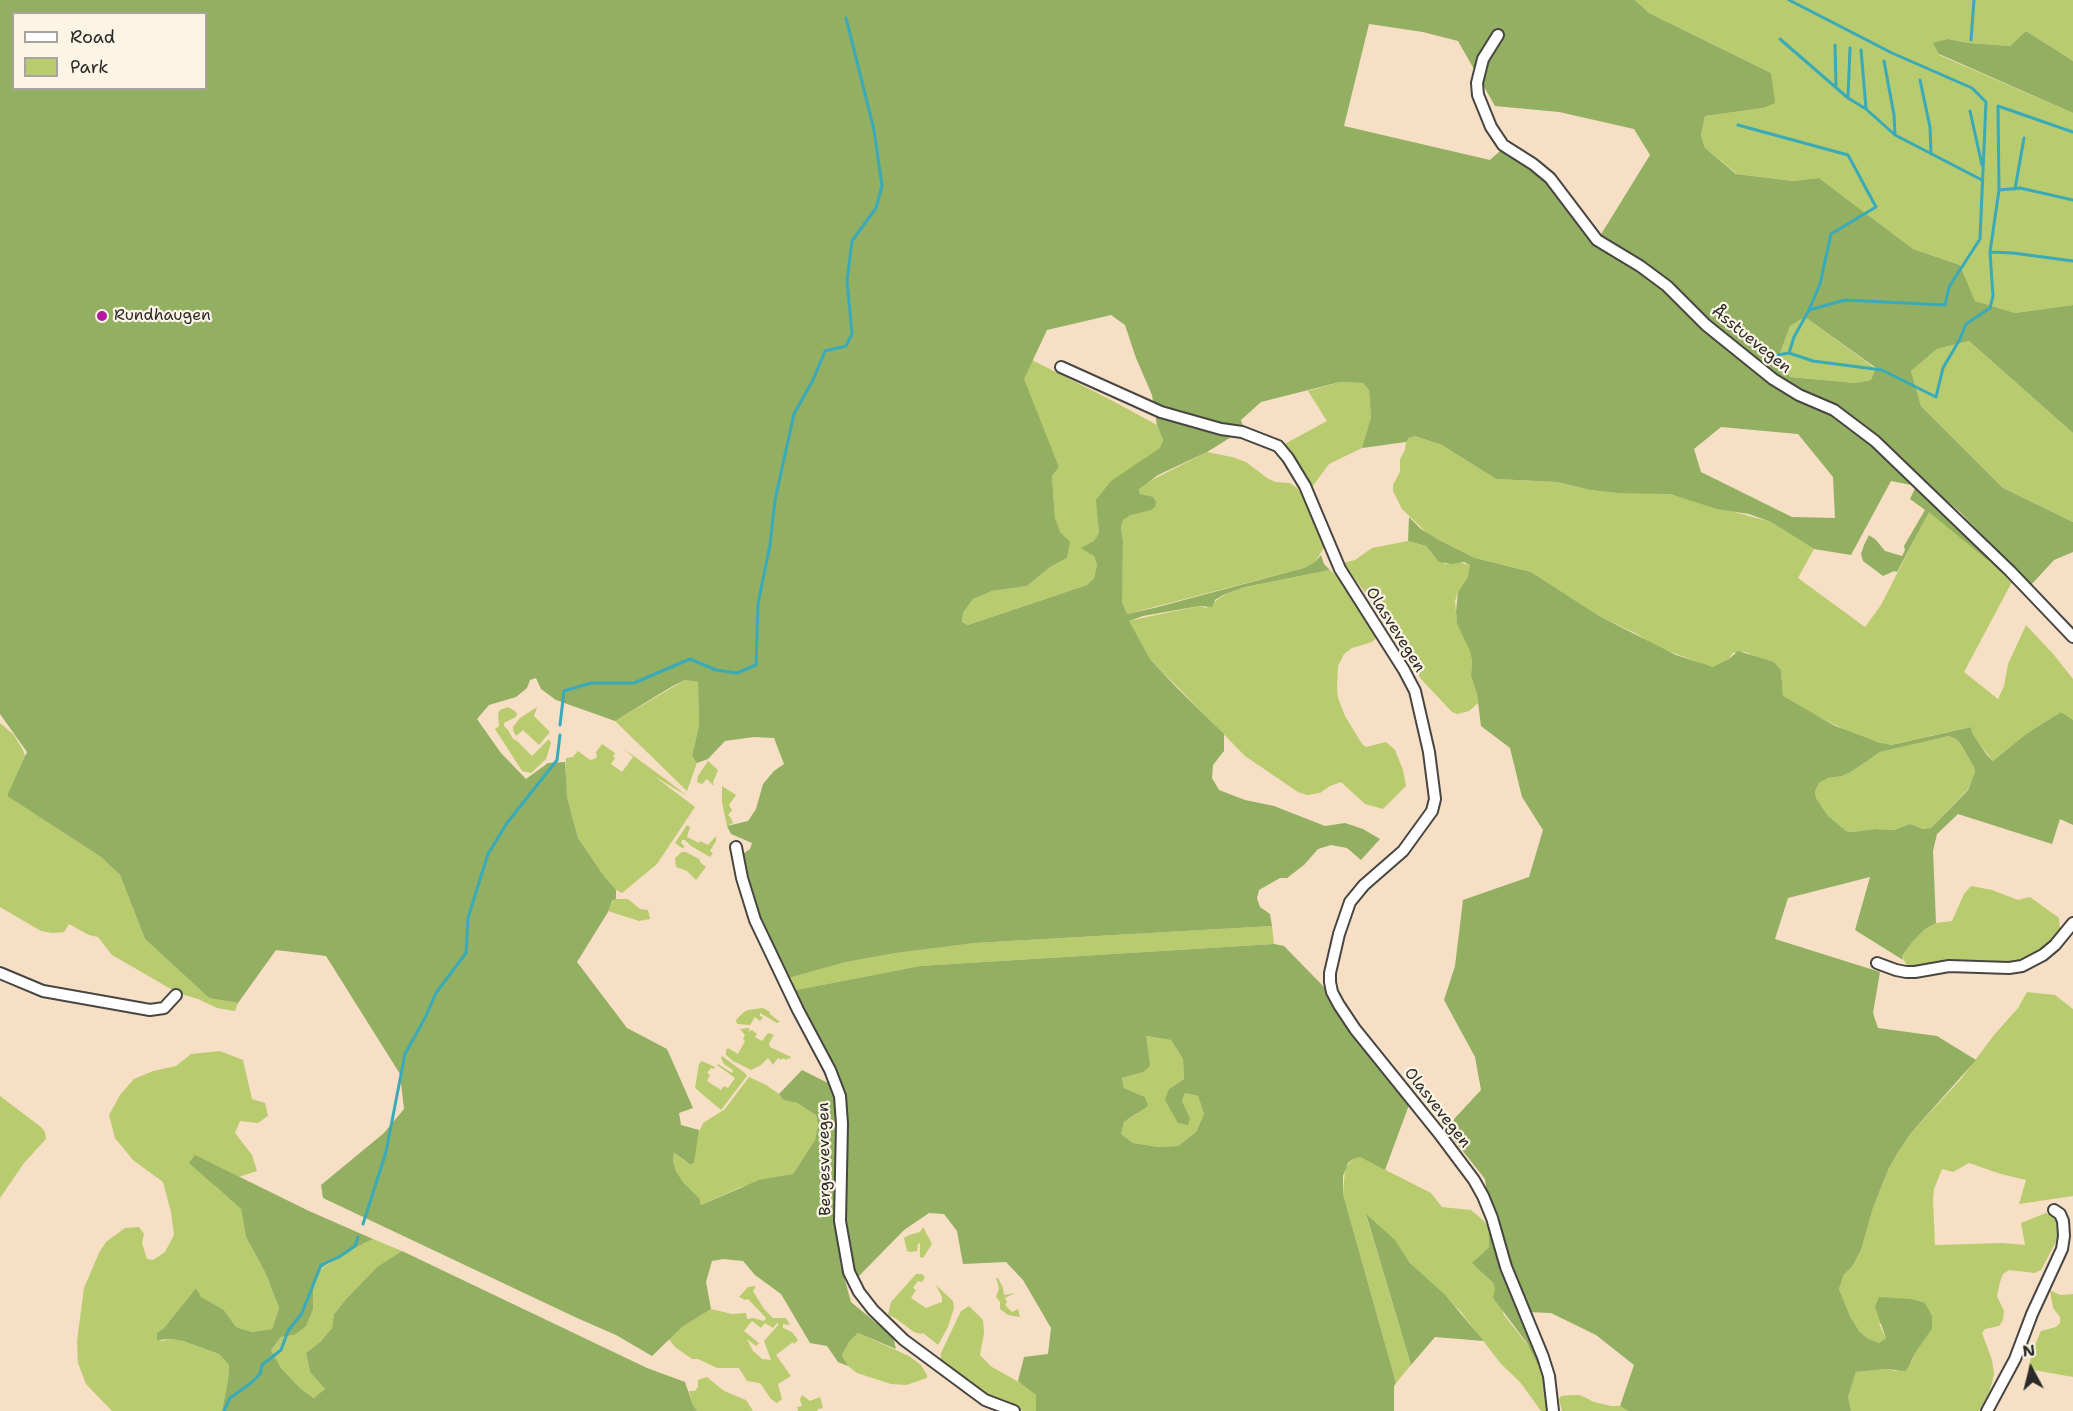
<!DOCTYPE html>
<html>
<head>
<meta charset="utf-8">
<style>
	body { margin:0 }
	#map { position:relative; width:2073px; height:1411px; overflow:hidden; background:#f6dfc4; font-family:"Shantell Sans",sans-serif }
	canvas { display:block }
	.legend { position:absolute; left:12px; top:12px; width:195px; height:78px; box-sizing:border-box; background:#fcf5e5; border:2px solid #a8a49b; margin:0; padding:8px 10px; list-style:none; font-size:18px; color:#2b2b2b }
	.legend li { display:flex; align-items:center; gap:12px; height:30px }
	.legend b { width:30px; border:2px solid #a8a49b }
	.north { position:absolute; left:2001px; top:1339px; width:60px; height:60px; -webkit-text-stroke:4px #fcf5e5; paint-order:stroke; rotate:353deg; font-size:16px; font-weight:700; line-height:24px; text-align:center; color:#2b2b2b }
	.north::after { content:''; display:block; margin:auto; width:21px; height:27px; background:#2b2b2b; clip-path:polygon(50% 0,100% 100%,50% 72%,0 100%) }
</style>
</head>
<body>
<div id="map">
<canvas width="2073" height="1411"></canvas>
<ul class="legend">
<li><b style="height:8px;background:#fff"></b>Road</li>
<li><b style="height:16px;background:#b8cb6f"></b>Park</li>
</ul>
<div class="north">N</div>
</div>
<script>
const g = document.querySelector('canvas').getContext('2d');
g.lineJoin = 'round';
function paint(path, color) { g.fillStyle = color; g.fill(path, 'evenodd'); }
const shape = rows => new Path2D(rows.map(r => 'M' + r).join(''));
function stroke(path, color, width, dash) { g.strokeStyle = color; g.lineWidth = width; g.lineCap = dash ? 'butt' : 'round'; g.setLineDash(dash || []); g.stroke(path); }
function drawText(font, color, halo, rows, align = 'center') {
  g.font = font + ' "Shantell Sans",sans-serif'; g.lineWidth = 4.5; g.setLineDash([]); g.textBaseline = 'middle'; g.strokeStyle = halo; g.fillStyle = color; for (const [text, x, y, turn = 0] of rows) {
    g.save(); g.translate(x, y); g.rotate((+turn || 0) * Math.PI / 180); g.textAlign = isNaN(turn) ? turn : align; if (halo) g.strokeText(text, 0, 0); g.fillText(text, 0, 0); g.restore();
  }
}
const green = shape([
	[1635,0,2073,0,2073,61,2026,31,2010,46,1968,43,1948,39,1939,55,2073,113,2073,305,2015,313,1975,301,1960,265,1913,249,1819,178,1793,181,1737,174,1705,148,1701,135,1705,116,1763,108,1771,73,1649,13],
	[1805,317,1876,369,1871,380,1855,383,1790,377,1779,356,1790,326],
	[1969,341,2073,433,2073,522,2003,488,1921,406,1911,371,1937,349],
	[1032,360,1111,400,1157,425,1163,440,1160,449,1098,517,1099,533,1094,541,1094,556,1097,565,1094,578,1087,585,968,625,962,622,963,613,973,599,992,591,1027,586,1050,567,1067,558,1069,542,1059,532,1055,518,1052,476,1059,467,1023,379],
	[1340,382,1363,383,1369,390,1371,418,1368,432,1362,448,1329,464,1312,487,1281,446,1327,421,1308,391],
	[1415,436,1442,445,1496,479,1557,482,1590,490,1617,493,1662,492,1771,522,1814,549,1798,578,1865,627,1881,605,1929,511,2003,570,2013,580,1964,672,1998,699,2004,686,2008,664,2026,625,2054,655,2073,679,2073,720,2061,712,2026,734,1993,761,1971,733,1970,727,1890,745,1855,735,1807,711,1783,696,1781,670,1774,662,1755,657,1746,652,1733,653,1729,659,1719,665,1713,667,1705,665,1658,647,1635,633,1601,617,1531,572,1475,558,1429,535,1402,509,1393,491,1393,485,1400,472,1400,459,1405,450,1406,442,1409,438],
	[1207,452,1232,457,1246,462,1267,478,1275,482,1290,483,1298,489,1306,501,1325,546,1315,562,1304,568,1127,614,1122,602,1122,584,1123,541,1121,527,1123,520,1131,515,1147,497,1140,494,1139,489,1146,483],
	[1408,541,1426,546,1435,557,1445,564,1458,562,1470,565,1471,569,1468,577,1458,592,1455,601,1457,624,1470,650,1472,661,1471,676,1477,694,1478,703,1469,711,1457,714,1452,712,1421,679,1403,644,1399,624,1384,619,1380,615,1367,595,1343,563,1355,560,1372,548],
	[1330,570,1339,578,1377,637,1372,642,1352,648,1344,654,1338,666,1337,688,1338,698,1345,716,1362,744,1366,747,1386,742,1395,750,1403,770,1406,786,1383,809,1365,804,1341,782,1330,786,1320,793,1307,795,1298,792,1245,756,1150,659,1128,621,1199,606,1206,608,1224,595,1245,587],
	[685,680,698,682,699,725,692,756,697,763,687,791,615,721],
	[508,707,515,711,517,714,516,717,504,723,504,726,508,730,513,739,517,741,532,756,549,739,551,743,546,759,531,773,522,771,495,729,499,726,498,713,500,710],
	[537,707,534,716,550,732,539,745,523,730,516,736,513,730,513,727,520,718],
	[0,723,14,735,23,750,27,762,7,796,101,857,120,875,145,939,209,998,238,1003,235,1011,217,1008,198,999,178,993,112,955,98,937,89,935,69,924,64,932,53,933,41,931,0,907],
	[1949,736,1956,739,1960,743,1974,767,1975,773,1968,789,1931,828,1923,829,1910,824,1894,830,1875,829,1853,832,1845,831,1828,816,1816,798,1815,791,1819,783,1828,778,1842,776,1851,772,1880,752],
	[602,744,615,753,613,756,615,758,611,764,622,772,633,757,624,749,668,781,687,796,654,776,695,807,657,864,622,893,616,890,604,876,578,838,567,797,565,777,566,758,573,757,578,751,590,760,594,759,597,757,596,752],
	[708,761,718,770,713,782,714,786,707,779,702,784,697,782,698,776],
	[722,786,736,795,729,805,732,810,728,815,731,818,733,823,727,826,722,802],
	[687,825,690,827,687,837,699,843,700,841,708,845,716,836,716,841,710,851,713,853,710,857,691,846,685,840,682,840,681,843,685,847,682,848,675,843],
	[682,852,686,852,699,859,701,863,706,867,696,880,687,871,676,867,675,858],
	[1971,886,1992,890,2018,900,2030,897,2059,918,2060,929,2038,955,2011,965,1911,967,1906,964,1902,956,1913,941,1925,929,1936,923,1952,921,1964,894],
	[616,899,628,899,640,909,648,910,650,919,639,921,608,911,612,902],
	[1272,926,1274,944,920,966,791,991,785,979,846,962,896,953,975,943],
	[2027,992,2055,995,2073,1009,2073,1196,2019,1204,2026,1180,2001,1174,1969,1163,1953,1172,1942,1169,1934,1189,1933,1199,1935,1245,2003,1243,2025,1245,2021,1223,2046,1213,2054,1216,2057,1220,2059,1229,2057,1240,2041,1270,2035,1273,2009,1270,2003,1274,2000,1282,1997,1296,2004,1311,2003,1320,1999,1326,1985,1329,1982,1333,1992,1360,1994,1374,1990,1390,1979,1411,1851,1411,1848,1397,1856,1372,1886,1369,1896,1371,1912,1361,1916,1352,1932,1329,1879,1324,1886,1338,1879,1343,1867,1338,1859,1331,1850,1316,1839,1289,1844,1273,1852,1267,1861,1250,1873,1208,1888,1170,1898,1152,1911,1133,1961,1079,1994,1035,2018,1008],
	[763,1008,770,1012,770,1014,780,1022,777,1023,760,1013,760,1016,763,1017,760,1021,755,1017,750,1025,737,1024,736,1020,744,1012,748,1010],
	[748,1028,750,1029,748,1032,752,1030,757,1034,755,1037,762,1041,768,1033,774,1035,769,1043,770,1047,791,1057,790,1059,788,1058,786,1060,783,1058,781,1060,778,1058,773,1065,768,1058,761,1065,751,1070,733,1061,726,1055,726,1050,728,1048,738,1054,745,1041,743,1039,745,1035,740,1029],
	[1146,1036,1171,1040,1183,1059,1184,1079,1169,1089,1190,1118,1182,1101,1185,1093,1198,1096,1204,1114,1196,1132,1178,1146,1158,1147,1133,1143,1121,1134,1124,1122,1137,1114,1145,1097,1124,1088,1122,1078,1143,1072],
	[220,1051,243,1060,252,1099,265,1103,268,1116,258,1123,240,1121,235,1133,252,1155,257,1171,239,1177,195,1156,217,1188,241,1209,246,1237,266,1274,279,1308,272,1329,252,1332,236,1327,224,1310,200,1297,196,1288,164,1328,157,1333,161,1341,172,1339,183,1341,219,1354,229,1365,228,1380,222,1411,112,1411,86,1384,78,1363,77,1341,84,1288,99,1253,106,1242,125,1228,139,1227,144,1234,142,1243,147,1259,153,1260,165,1252,174,1235,171,1212,163,1182,133,1160,115,1138,109,1115,120,1095,134,1079,153,1071,176,1066,191,1054],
	[722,1056,745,1073,747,1076,721,1110,695,1088,699,1064,702,1061,715,1067,714,1069,711,1068,707,1073,710,1075,707,1081,721,1090,724,1086,728,1088,735,1078,717,1065,718,1064,732,1073,733,1072,733,1070,724,1064,721,1058],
	[749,1077,766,1085,779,1094,783,1100,797,1103,816,1115,818,1125,815,1140,793,1174,741,1187,701,1205,699,1198,683,1182,676,1171,673,1161,674,1153,685,1161,694,1163,697,1136,703,1123,725,1109],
	[0,1096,41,1127,45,1132,46,1139,24,1163,0,1198],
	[1360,1157,1431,1193,1442,1207,1471,1210,1484,1221,1489,1229,1489,1247,1476,1259,1485,1276,1493,1283,1504,1315,1534,1353,1546,1386,1550,1411,1541,1411,1520,1382,1501,1364,1461,1312,1409,1262,1366,1215,1411,1365,1396,1383,1343,1194,1345,1168,1353,1159],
	[923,1227,932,1244,923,1258,920,1257,920,1243,918,1244,917,1251,910,1252,907,1251,904,1238,909,1235,920,1232],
	[373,1239,402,1251,377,1267,347,1298,334,1314,332,1328,320,1342,306,1353,310,1372,325,1389,315,1398,300,1388,281,1368,271,1350,281,1337,294,1335,313,1309,313,1291,319,1271,342,1254],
	[916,1274,922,1274,925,1277,922,1282,918,1281,913,1288,916,1290,911,1298,926,1308,939,1303,942,1302,942,1297,936,1285,953,1301,954,1308,948,1327,938,1345,923,1333,921,1334,914,1332,895,1318,888,1315,891,1302],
	[996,1278,998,1278,1003,1288,1004,1295,1015,1293,1005,1298,1007,1302,1005,1305,1012,1312,1018,1309,1020,1317,1008,1315,1000,1309,1000,1302,996,1297,999,1288],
	[756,1286,753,1291,764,1309,773,1318,786,1318,790,1325,783,1324,783,1328,792,1332,798,1340,794,1344,793,1342,776,1355,791,1376,778,1384,782,1399,777,1403,771,1399,760,1383,747,1381,739,1368,717,1368,698,1359,692,1359,675,1347,668,1338,682,1327,711,1309,732,1314,746,1313,747,1319,753,1318,764,1321,766,1318,748,1299,745,1300,739,1297,748,1287],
	[752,1321,761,1328,765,1323,773,1328,777,1323,779,1324,764,1341,771,1360,762,1359,753,1351,747,1339,756,1346,759,1343,744,1331],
	[2050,1290,2060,1295,2073,1294,2073,1377,2028,1369,2033,1350,2041,1331,2056,1327,2060,1323,2060,1317,2053,1308],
	[969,1306,983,1320,984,1333,980,1355,992,1367,1026,1386,1036,1395,1036,1411,1024,1411,988,1397,940,1363,941,1353,961,1311],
	[858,1333,909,1356,921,1365,927,1375,927,1378,906,1385,891,1384,857,1373,848,1366,842,1355,849,1342],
	[707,1377,724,1391,746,1400,753,1411,697,1411,693,1405,689,1391,695,1391,698,1387,698,1380],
	[802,1395,810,1401,820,1397,823,1408,818,1409,817,1411,798,1411,797,1407,802,1406,800,1399],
	[1572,1395,1580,1395,1594,1402,1611,1406,1620,1406,1628,1411,1562,1411,1559,1399,1561,1396]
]);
const forest = shape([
	[0,0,1635,0,1649,13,1771,73,1775,103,1763,108,1705,116,1701,135,1705,148,1736,174,1793,181,1819,178,1913,249,1960,265,1975,301,2015,313,2073,305,2073,433,1969,341,1937,349,1911,371,1921,406,2003,488,2073,522,2073,552,2054,560,2031,585,1960,512,1921,479,2003,570,1984,557,1929,512,1897,572,1894,571,1883,576,1863,561,1861,554,1864,545,1869,535,1876,540,1885,551,1902,556,1905,550,1904,546,1925,510,1910,499,1916,486,1891,481,1851,555,1814,549,1771,522,1749,514,1717,509,1670,494,1617,493,1590,490,1557,482,1496,479,1442,445,1415,436,1409,438,1406,442,1362,448,1371,418,1369,390,1363,383,1340,382,1261,402,1241,420,1244,429,1207,452,1158,475,1139,489,1140,494,1153,497,1156,502,1155,507,1151,510,1131,515,1123,520,1121,527,1123,541,1122,602,1127,614,1154,608,1304,568,1315,562,1321,555,1324,564,1330,570,1245,587,1223,595,1215,600,1212,607,1199,606,1143,616,1129,621,1150,659,1177,688,1224,734,1224,751,1213,765,1212,778,1219,790,1245,800,1274,806,1325,826,1345,823,1363,829,1380,839,1361,860,1347,848,1331,845,1318,849,1304,865,1287,878,1280,878,1259,890,1257,898,1260,907,1270,914,1272,926,975,943,896,953,846,962,785,979,759,926,742,859,743,854,750,849,752,843,731,834,727,826,748,821,756,809,763,784,774,771,784,764,774,738,754,737,725,741,708,759,697,763,692,756,699,725,698,682,685,680,671,687,615,721,556,700,541,689,536,678,530,680,527,688,516,697,489,705,477,719,501,753,526,779,548,763,565,762,567,797,578,838,604,876,616,890,616,899,612,901,608,912,577,962,627,1028,667,1049,693,1108,679,1113,681,1125,699,1130,694,1163,690,1164,674,1153,673,1161,676,1171,683,1182,699,1198,701,1205,759,1180,793,1174,815,1140,818,1125,816,1115,797,1103,783,1100,779,1094,802,1070,828,1083,837,1102,836,1226,841,1266,851,1302,893,1337,896,1349,858,1333,849,1342,842,1355,848,1366,838,1362,827,1346,810,1343,781,1294,755,1275,743,1261,723,1259,712,1261,706,1282,711,1309,682,1327,652,1356,616,1335,577,1318,323,1198,321,1185,384,1133,404,1109,400,1074,326,956,276,950,238,1003,209,998,145,939,120,875,101,857,7,796,27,752,0,714],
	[14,14,206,14,206,88,14,88],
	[1369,24,1423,32,1458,41,1495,106,1559,112,1634,129,1650,155,1600,236,1537,161,1508,144,1490,160,1344,126],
	[1111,315,1125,325,1136,358,1152,395,1157,425,1163,440,1160,448,1111,481,1096,500,1099,533,1094,541,1081,548,1094,556,1097,565,1094,578,1087,585,968,625,962,622,963,613,973,599,992,591,1027,586,1050,567,1067,558,1070,542,1060,532,1055,518,1052,476,1059,467,1024,379,1047,330],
	[1805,317,1876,368,1871,380,1855,383,1790,377,1779,356,1790,326],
	[1721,427,1798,434,1833,477,1835,518,1792,517,1701,472,1694,449],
	[2026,31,2073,61,2073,113,1939,54,1933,43,1948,39,1968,43,2010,46],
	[1409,517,1421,529,1437,539,1475,558,1531,572,1601,617,1676,655,1713,667,1729,659,1738,651,1774,662,1781,670,1783,696,1835,726,1878,742,1891,745,1971,727,1972,733,1987,755,1993,761,2026,734,2061,712,2073,720,2073,825,2060,819,2052,844,1958,814,1937,834,1933,851,1936,923,1925,929,1913,941,1902,956,1903,960,1855,930,1870,877,1788,898,1775,939,1880,972,1873,1013,1878,1028,1937,1036,1976,1060,1911,1133,1898,1152,1888,1170,1873,1208,1861,1250,1852,1267,1844,1274,1839,1289,1850,1316,1859,1331,1867,1338,1879,1343,1886,1338,1875,1307,1879,1297,1911,1299,1925,1303,1932,1316,1932,1329,1916,1352,1906,1371,1886,1369,1856,1372,1848,1397,1851,1411,1628,1411,1620,1406,1634,1365,1596,1335,1551,1313,1527,1312,1505,1256,1487,1198,1485,1179,1447,1131,1455,1118,1481,1090,1475,1057,1444,1000,1455,966,1463,900,1529,877,1543,830,1522,797,1510,748,1481,726,1477,694,1471,676,1472,661,1470,651,1457,624,1456,612,1458,592,1468,577,1470,565,1464,562,1452,564,1439,562,1426,546,1408,541],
	[1949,736,1956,739,1960,743,1974,767,1975,772,1968,790,1931,828,1923,829,1910,824,1894,830,1875,829,1853,832,1846,831,1828,816,1816,798,1815,791,1819,783,1828,778,1842,776,1851,772,1880,752],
	[1274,944,1284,946,1325,988,1326,994,1340,1018,1409,1105,1385,1170,1360,1157,1353,1159,1348,1163,1343,1176,1343,1194,1396,1383,1394,1386,1394,1411,1036,1411,1036,1395,1018,1381,1024,1357,1048,1354,1051,1328,1023,1280,1006,1262,963,1264,957,1231,944,1214,929,1213,904,1230,857,1278,849,1262,844,1234,845,1113,791,991,920,966],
	[1146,1036,1171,1040,1183,1059,1184,1079,1169,1089,1165,1100,1178,1123,1188,1125,1190,1118,1182,1101,1185,1093,1198,1096,1204,1114,1196,1132,1178,1146,1158,1147,1133,1143,1121,1134,1124,1122,1148,1106,1145,1097,1124,1088,1122,1078,1143,1072,1150,1066],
	[195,1155,309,1211,373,1239,342,1254,319,1270,313,1291,313,1309,306,1326,294,1335,281,1337,271,1350,281,1368,300,1388,314,1398,325,1389,310,1372,306,1353,320,1342,332,1328,334,1314,347,1298,377,1267,402,1251,647,1368,685,1382,693,1405,697,1411,222,1411,228,1380,229,1365,219,1354,183,1341,172,1339,157,1340,157,1333,164,1328,196,1288,201,1297,224,1310,236,1327,252,1332,272,1329,279,1308,266,1274,246,1237,241,1209,189,1163],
	[1366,1214,1395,1240,1409,1262,1445,1295,1484,1341,1435,1337,1411,1365],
	[1489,1229,1501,1266,1533,1341,1539,1367,1527,1343,1493,1298,1495,1289,1493,1283,1472,1263,1489,1247]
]);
const stream = shape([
	[1789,0,1892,53,1972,88,1986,102,1980,239,1949,287,1945,305,1845,300,1809,310],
	[1780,39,1848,98,1866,109,1895,135,1982,180],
	[1971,40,1974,0],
	[1835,45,1836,85],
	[1861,50,1866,108],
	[1884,61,1894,115,1895,134],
	[1920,80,1930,127,1931,154],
	[1848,97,1850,48],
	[1970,111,1982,165],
	[1738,125,1848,155,1876,207,1831,234,1820,284,1809,310,1794,337,1789,353,1772,356],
	[2015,189,2024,138],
	[1999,190,2020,188,2073,200],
	[1990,252,2013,253,2073,261],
	[1789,353,1813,361,1882,370,1936,397,1943,368,1960,339,1966,324,1990,308,1993,296,1990,252,1999,190,1998,106,2073,132],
	[560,725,564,691,591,683,634,683,690,659,716,670,737,673,756,665,758,604,770,545,775,500,794,414,813,380,825,351,846,346,852,334,847,281,852,241,876,208,882,186,874,130,846,18],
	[363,1224,386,1152,405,1054,425,1018,436,993,466,953,468,918,488,854,507,823,557,760,560,735],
	[224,1411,230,1398,251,1383,260,1374,262,1365,281,1350,288,1331,302,1313,321,1265,339,1257,355,1246,358,1237]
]);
const street = shape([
	[1498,35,1483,59,1477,83,1478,95,1491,127,1503,145,1533,164,1550,178,1597,240,1640,266,1667,286,1706,325,1773,379,1799,395,1834,410,1875,441,2010,571,2073,637],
	[1061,367,1161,412,1221,429,1242,432,1278,446,1288,458,1305,486,1340,569,1404,670,1415,691,1429,752,1435,799,1432,811,1403,851,1364,885,1350,902,1339,934,1330,973,1330,982,1332,992,1339,1005,1355,1029,1438,1132,1474,1180,1483,1196,1492,1218,1506,1267,1543,1357,1549,1376,1553,1411],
	[736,847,742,878,755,920,798,1010,830,1070,840,1096,842,1124,840,1221,849,1272,859,1292,873,1310,904,1340,985,1400,1014,1411],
	[1877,963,1896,970,1906,972,1915,972,1949,966,2009,968,2022,966,2043,955,2055,945,2073,923],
	[0,973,43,991,150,1010,164,1008,176,995],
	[1987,1411,2015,1359,2032,1314,2062,1249,2064,1236,2063,1221,2060,1214,2054,1210]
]);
const markers = [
	[102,316,6,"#b5179e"]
];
const poiNames = [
	["Rundhaugen",114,316]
];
const streetNames = [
	["Åsstuevegen",1751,340,39],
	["Olasvevegen",1395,630,58],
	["Olasvevegen",1437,1108,52],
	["Bergesvevegen",825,1159,-91]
];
paint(green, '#b8cb6f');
paint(forest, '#92af62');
stroke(stream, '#3aaab8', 3);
stroke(street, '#494642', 14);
stroke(street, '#fff', 10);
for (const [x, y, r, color] of markers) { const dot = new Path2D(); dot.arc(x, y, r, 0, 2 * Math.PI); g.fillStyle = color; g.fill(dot); stroke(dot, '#fcf5e5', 2); }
drawText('16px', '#2b2b2b', '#fcf5e5', poiNames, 'left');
drawText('16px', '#2b2b2b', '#fcf5e5', streetNames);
</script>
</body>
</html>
